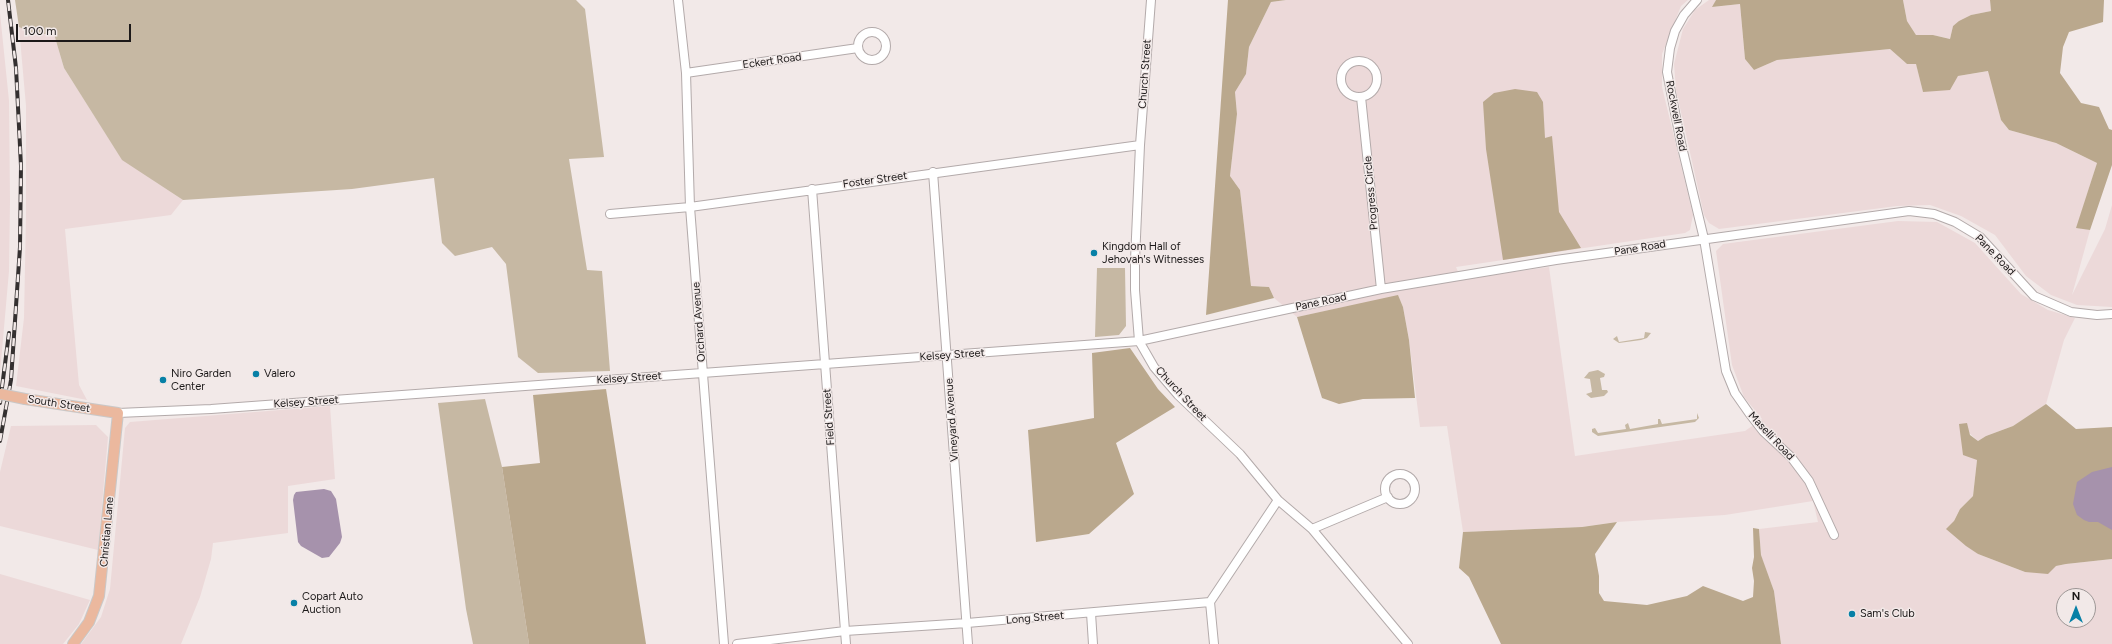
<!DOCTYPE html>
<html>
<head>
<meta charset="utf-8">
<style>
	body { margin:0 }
	#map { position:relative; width:2112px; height:644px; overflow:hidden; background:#f2e9e8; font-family:Figtree,sans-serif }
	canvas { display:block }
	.north { position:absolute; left:2056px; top:588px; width:40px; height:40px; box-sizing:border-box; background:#f2e9e8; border:1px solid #9c9695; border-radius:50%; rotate:0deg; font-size:11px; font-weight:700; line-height:16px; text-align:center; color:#1c1919 }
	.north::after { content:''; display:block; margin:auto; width:14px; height:18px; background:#0780a6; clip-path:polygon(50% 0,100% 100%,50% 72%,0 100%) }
	.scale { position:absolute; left:16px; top:24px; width:115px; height:18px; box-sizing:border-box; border:2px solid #1c1919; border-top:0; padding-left:5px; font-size:12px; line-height:14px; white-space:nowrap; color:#1c1919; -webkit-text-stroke:3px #f2e9e8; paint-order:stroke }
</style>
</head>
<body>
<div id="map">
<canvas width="2112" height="644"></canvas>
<div class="north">N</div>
<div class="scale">100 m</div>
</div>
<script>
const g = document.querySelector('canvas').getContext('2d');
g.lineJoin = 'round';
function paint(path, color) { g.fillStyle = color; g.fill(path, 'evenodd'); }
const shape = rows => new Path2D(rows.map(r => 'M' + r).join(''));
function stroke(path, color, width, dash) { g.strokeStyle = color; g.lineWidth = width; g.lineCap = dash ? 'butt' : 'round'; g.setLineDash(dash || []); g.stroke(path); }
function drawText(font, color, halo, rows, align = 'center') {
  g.font = font + ' Figtree,sans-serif'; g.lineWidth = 3; g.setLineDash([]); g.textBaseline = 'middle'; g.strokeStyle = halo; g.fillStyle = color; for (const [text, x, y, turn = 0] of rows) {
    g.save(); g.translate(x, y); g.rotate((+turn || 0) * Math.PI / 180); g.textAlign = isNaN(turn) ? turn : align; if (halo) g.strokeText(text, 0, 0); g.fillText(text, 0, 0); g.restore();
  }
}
const built = shape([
	[1286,0,1688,0,1681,6,1662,54,1662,87,1693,215,1690,230,1685,233,1456,267,1461,279,1549,267,1575,456,1745,431,1762,419,1744,397,1732,365,1716,251,1723,244,1898,221,1937,222,1975,243,2021,294,2048,310,2075,318,2064,340,2046,404,2013,426,1986,436,1978,441,1959,424,1977,460,1973,496,1960,509,1954,521,1978,554,2025,572,2066,564,2112,559,2112,644,1781,644,1774,591,1761,556,1759,529,1818,522,1813,501,1725,515,1617,522,1582,527,1463,532,1447,426,1420,427,1409,340,1403,307,1398,296,1297,317,1274,298,1269,287,1251,286,1240,190,1230,176,1237,114,1235,92,1246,74,1249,47,1271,2],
	[2064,596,2088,596,2088,620,2064,620],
	[1709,0,1716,0,1713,7,1740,4,1745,59,1754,70,1777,60,1890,49,1907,64,1916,63,1923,92,1958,76,1989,71,2001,120,2009,130,2056,143,2097,163,2077,227,2090,230,2072,295,2105,229,2112,205,2112,307,2077,305,2051,295,2026,276,1995,235,1961,216,1930,205,1897,206,1719,229,1709,223,1704,215,1676,90,1674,64,1683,29,1695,10],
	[1903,0,1990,0,1991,11,1971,15,1953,26,1950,39,1933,35,1916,35,1907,21],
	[0,13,9,101,10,201,9,271,0,373],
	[19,27,34,34,54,34,64,68,122,159,183,200,171,215,65,229,79,385,87,400,16,386,24,318,26,216,26,106],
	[330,406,335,479,288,486,288,533,213,543,211,559,200,597,181,644,81,644,101,617,110,589,125,428,130,422],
	[96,425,108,437,98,550,0,526,0,472,11,426],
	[0,574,90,600,79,624,63,644,0,644]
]);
const green = shape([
	[15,0,576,0,585,9,604,157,569,159,587,270,602,271,610,371,538,373,518,357,506,264,492,247,455,256,442,243,434,178,352,189,183,200,122,160,64,68,54,34,34,34,19,27],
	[1097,268,1125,268,1126,326,1119,335,1095,337],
	[1645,332,1651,333,1647,338,1641,340,1619,343,1613,339,1617,336,1619,342,1644,338],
	[1598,370,1605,374,1604,377,1600,378,1602,390,1607,390,1608,392,1604,396,1591,398,1586,394,1592,392,1590,379,1584,378,1589,372],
	[485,399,502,467,529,644,473,644,466,609,438,403],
	[1697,413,1699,418,1695,422,1598,436,1592,432,1592,429,1595,428,1598,433,1626,429,1625,425,1628,423,1630,429,1658,424,1658,419,1660,419,1662,424,1697,419]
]);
const forest = shape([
	[1228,0,1286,0,1271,2,1249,47,1246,74,1235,92,1237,114,1230,176,1240,190,1251,286,1269,287,1274,298,1206,315],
	[1716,0,1903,0,1907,21,1916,35,1933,35,1950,39,1953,26,1959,21,1971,15,1991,11,1990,0,2104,0,2103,22,2069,32,2063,47,2060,73,2081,103,2099,107,2109,129,2112,130,2112,165,2090,230,2076,228,2097,163,2056,143,2009,130,2001,120,1988,71,1958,76,1950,90,1923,92,1916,64,1907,64,1890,49,1777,60,1754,70,1745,59,1740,4,1712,7],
	[1515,89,1537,92,1543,102,1545,138,1552,136,1559,212,1581,248,1503,260,1486,149,1483,102,1494,93],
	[1398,295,1403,307,1409,340,1415,398,1363,399,1339,404,1322,398,1297,317],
	[1130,348,1158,389,1175,407,1116,443,1134,494,1089,534,1036,542,1028,430,1094,418,1092,353],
	[606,389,646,644,529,644,502,467,540,463,533,395],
	[2046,404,2076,429,2112,427,2112,559,2066,564,2056,566,2048,574,2025,572,1978,554,1966,546,1946,529,1954,521,1960,509,1973,496,1977,460,1963,455,1959,424,1967,423,1970,435,1978,441,1986,436,2013,426],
	[1617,522,1595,554,1599,576,1599,593,1604,601,1647,605,1687,596,1703,586,1743,601,1753,597,1754,581,1752,568,1754,557,1753,528,1759,529,1761,555,1774,591,1781,644,1501,644,1469,577,1459,568,1463,532,1582,527]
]);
const water = shape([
	[2112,467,2112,530,2098,522,2089,522,2084,520,2077,515,2073,504,2077,482,2092,472],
	[324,489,331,491,336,499,342,537,340,543,329,557,322,558,301,546,298,542,293,500,294,495,296,492]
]);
const minor = shape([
	[678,0,686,73,690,207,724,644],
	[1151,0,1140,145,1135,260,1135,290,1139,341,1154,367,1178,395,1240,454,1278,500,1312,529,1408,644],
	[1697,0,1684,15,1675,31,1670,48,1667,72,1681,143,1704,239,1726,371,1735,393,1749,413,1763,431,1791,457,1809,481,1834,535],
	'858 46a14 14 0 1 1 28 0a14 14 0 1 1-28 0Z',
	'1341 79a18 18 0 1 1 36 0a18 18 0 1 1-36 0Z',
	[686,73,858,48],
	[1361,97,1381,289],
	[933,172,968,644],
	[812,189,846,644],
	[610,214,690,207,1140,145],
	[118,413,211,409,1139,341,1381,289,1556,260,1909,211,1934,214,1955,222,1980,237,2034,296,2071,312,2097,315,2112,314],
	'1385 489a15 15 0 1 1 30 0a15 15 0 1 1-30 0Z',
	[1312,529,1388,497],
	[1210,602,1214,644],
	[1091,613,1093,644],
	[737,644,845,631,967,623,1210,602,1278,500]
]);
const major = shape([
	[25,399,118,413,99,596,89,622,73,644]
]);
const rail = shape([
	[0,403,9,333],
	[0,441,11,380,20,247,21,166,16,68,8,0]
]);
const majorBridge = shape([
	[0,394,25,399]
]);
const markers = [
	[1094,253,4,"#0780a6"],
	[256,374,4,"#0780a6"],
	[163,380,4,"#0780a6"],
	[294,603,4,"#0780a6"],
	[1852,614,4,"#0780a6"]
];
const streetNames = [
	["Eckert Road",772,61,-8],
	["Church Street",1145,74,-86],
	["Rockwell Road",1676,116,79],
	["Foster Street",875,180,-8],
	["Progress Circle",1371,193,-95],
	["Pane Road",1640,248,-9],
	["Pane Road",1995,255,46],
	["Pane Road",1321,302,-12],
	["Orchard Avenue",699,322,-94],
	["Kelsey Street",952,355,-4],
	["Kelsey Street",629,378,-4],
	["Church Street",1181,394,47],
	["Kelsey Street",306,402,-4],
	["South Street",59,404,9],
	["Field Street",829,417,-94],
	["Vineyard Avenue",952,420,-94],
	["Maselli Road",1771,436,47],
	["Christian Lane",107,532,-85],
	["Long Street",1035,618,-5]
];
const poiNames = [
	["Kingdom Hall of",1102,247],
	["Jehovah's Witnesses",1102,260],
	["Niro Garden",171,374],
	["Center",171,387],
	["Valero",264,374],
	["Copart Auto",302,597],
	["Auction",302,610],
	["Sam's Club",1860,614]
];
paint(built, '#ecd9d9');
paint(green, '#c6b8a3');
paint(forest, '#baa88d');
paint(water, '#a692ac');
stroke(minor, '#b3aaaa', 10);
stroke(major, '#c9c8c8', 12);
stroke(minor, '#fff', 8);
stroke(major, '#ebb89e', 10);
stroke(rail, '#343030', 4);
stroke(rail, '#f2e9e8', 2.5, [8]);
stroke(majorBridge, '#c9c8c8', 12, []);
stroke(majorBridge, '#ebb89e', 10);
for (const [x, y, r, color] of markers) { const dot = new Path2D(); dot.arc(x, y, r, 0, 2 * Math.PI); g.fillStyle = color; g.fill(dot); stroke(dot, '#f2e9e8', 1.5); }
drawText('11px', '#1c1919', '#f2e9e8', streetNames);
drawText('11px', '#1c1919', '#f2e9e8', poiNames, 'left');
</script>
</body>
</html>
